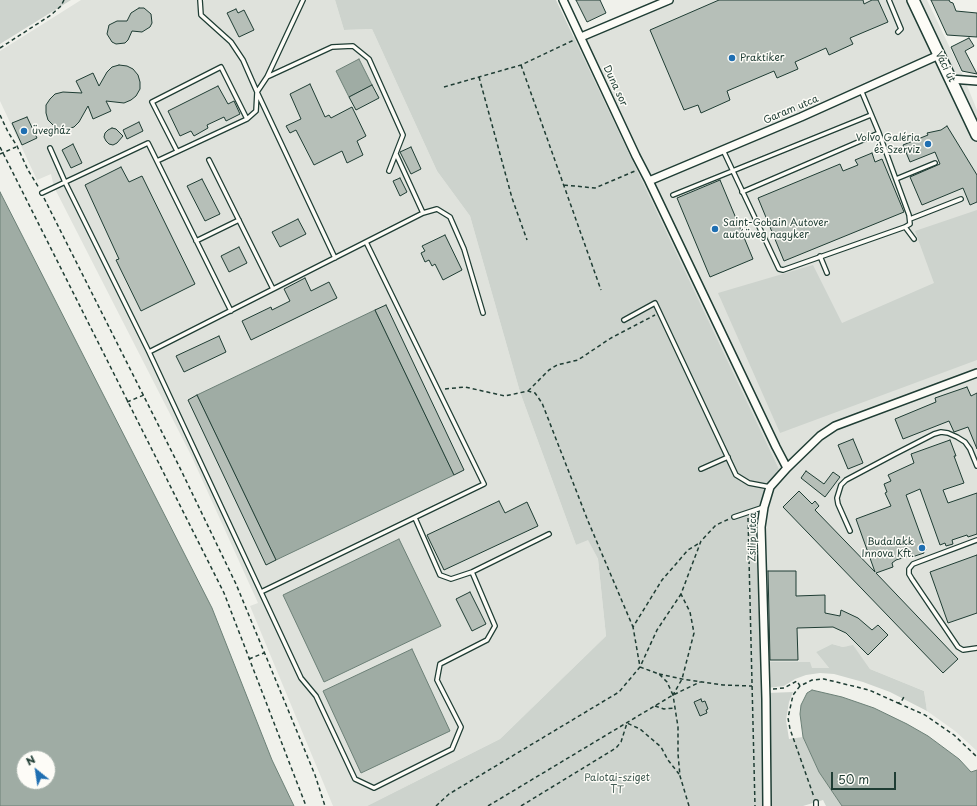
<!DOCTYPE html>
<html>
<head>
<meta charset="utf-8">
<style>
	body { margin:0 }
	#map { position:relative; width:977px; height:806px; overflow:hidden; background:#f0f1eb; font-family:"Playpen Sans",sans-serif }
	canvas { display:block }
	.north { position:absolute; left:16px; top:750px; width:40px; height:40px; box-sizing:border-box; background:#fdfcf7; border:1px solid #a4b0a9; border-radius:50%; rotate:330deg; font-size:11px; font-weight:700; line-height:16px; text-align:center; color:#1f3d34 }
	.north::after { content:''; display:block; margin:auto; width:14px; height:18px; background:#1f6fb2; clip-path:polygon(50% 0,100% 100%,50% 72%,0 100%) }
	.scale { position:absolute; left:831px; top:772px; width:65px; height:18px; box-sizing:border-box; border:2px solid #1f3d34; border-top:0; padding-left:5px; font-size:12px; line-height:14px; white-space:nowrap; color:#1f3d34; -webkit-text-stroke:3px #fdfcf7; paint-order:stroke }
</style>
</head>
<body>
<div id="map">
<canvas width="977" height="806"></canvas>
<div class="north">N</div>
<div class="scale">50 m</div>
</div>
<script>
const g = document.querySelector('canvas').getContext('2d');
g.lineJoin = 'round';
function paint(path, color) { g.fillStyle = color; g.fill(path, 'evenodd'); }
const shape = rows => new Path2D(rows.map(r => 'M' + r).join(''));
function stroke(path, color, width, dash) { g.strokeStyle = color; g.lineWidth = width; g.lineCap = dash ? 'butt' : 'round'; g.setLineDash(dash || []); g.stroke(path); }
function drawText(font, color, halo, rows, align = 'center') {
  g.font = font + ' "Playpen Sans",sans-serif'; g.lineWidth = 3; g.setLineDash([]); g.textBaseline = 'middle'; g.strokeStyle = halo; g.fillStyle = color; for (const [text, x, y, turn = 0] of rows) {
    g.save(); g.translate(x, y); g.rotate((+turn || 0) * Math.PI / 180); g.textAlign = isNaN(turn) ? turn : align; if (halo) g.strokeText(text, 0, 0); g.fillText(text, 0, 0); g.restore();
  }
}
const built = shape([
	[81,0,335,0,344,30,372,29,437,171,470,216,520,392,576,545,588,539,598,559,606,636,500,739,367,806,333,806,250,606,258,603,191,455,54,187,51,174,37,180,0,101,0,51],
	[658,0,927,0,961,71,977,110,977,751,955,731,927,711,924,691,870,669,853,646,843,647,832,644,816,652,829,668,812,668,776,662,761,662,755,511,779,469,573,37]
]);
const green = shape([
	[0,0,71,0,0,44],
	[335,0,556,0,779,469,755,512,761,662,810,662,812,668,829,668,816,652,832,644,843,647,853,645,870,669,924,691,927,711,890,692,863,682,834,674,820,673,806,675,795,679,784,686,767,688,767,693,793,692,789,702,786,720,789,739,803,737,819,772,842,806,826,806,823,800,803,806,367,806,500,739,606,636,598,559,588,540,576,545,520,392,470,216,437,171,372,29,344,30],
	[977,210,977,360,780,433,718,293,813,265,842,323,934,283,915,231]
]);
const water = shape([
	[359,59,372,85,349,97,336,71,359,59],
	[0,192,212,608,272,760,294,806,0,806,0,192],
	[24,758,48,758,48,782,24,782,24,758],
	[375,310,454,475,276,560,197,395,375,310],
	[399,539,441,626,324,682,283,595,399,539],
	[412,649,450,731,361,773,323,691,412,649],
	[812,690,842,697,874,708,907,724,928,736,959,759,971,772,977,770,977,806,842,806,819,772,803,737,800,714,801,705,807,693,812,690]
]);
const building = shape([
	[576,0,600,0,606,13,587,22,576,0],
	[719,0,863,0,864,4,872,0,878,0,888,22,850,38,853,44,829,55,826,48,795,62,798,69,777,78,774,71,727,91,730,100,701,113,698,105,684,110,650,30,719,0],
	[931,0,949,0,950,2,953,3,956,11,977,13,977,37,947,35,931,0],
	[139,8,144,8,151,14,152,23,150,27,142,32,132,31,128,40,125,43,116,44,112,42,107,34,109,25,117,21,127,21,131,13,139,8],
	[236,9,238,13,244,10,254,30,239,37,227,13,236,9],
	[969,38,974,46,965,51,977,74,962,71,951,47,969,38],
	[119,65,127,66,133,69,138,75,140,82,140,89,136,96,131,100,124,103,106,101,111,111,93,119,88,106,79,122,74,127,67,129,59,129,53,125,48,120,46,113,46,105,50,99,55,94,63,92,82,93,76,81,93,73,99,86,107,72,112,67,119,65],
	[310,84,325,117,329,115,331,118,352,107,366,136,357,141,363,155,347,163,342,151,314,165,296,130,290,133,286,126,301,119,290,94,310,84],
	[372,85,379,98,356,110,349,97,372,85],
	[218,86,228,104,234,101,240,114,226,121,224,117,207,125,208,128,194,136,191,131,180,136,168,111,218,86],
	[27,117,37,138,22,145,12,123,27,117],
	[139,122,143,131,127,139,123,130,139,122],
	[947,126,977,175,977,202,970,205,963,188,922,205,910,177,940,164,935,152,910,162,903,145,928,135,927,133,941,130,947,126],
	[112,128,116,129,123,136,117,143,113,145,109,144,106,141,104,137,105,133,108,130,112,128],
	[73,144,82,163,71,168,62,150,73,144],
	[411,147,421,169,411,174,400,152,411,147],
	[872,153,875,162,882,159,904,212,784,261,758,198,840,164,843,171,858,165,855,160,872,153],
	[121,167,129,182,142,176,195,284,141,311,116,260,119,259,85,185,121,167],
	[400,178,407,192,400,196,393,181,400,178],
	[202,179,220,214,205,221,187,186,202,179],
	[720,180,753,259,710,277,677,198,720,180],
	[298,219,306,234,280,247,272,232,298,219],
	[445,235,462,270,443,280,435,264,432,266,429,260,425,262,421,253,425,251,422,246,445,235],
	[239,247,247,263,229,272,221,256,239,247],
	[305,278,311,291,329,282,337,298,251,340,242,321,271,307,272,310,290,301,284,289,305,278],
	[386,305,464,470,454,475,375,310,386,305],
	[219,336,226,352,184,372,176,356,219,336],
	[967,387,971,396,977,393,977,449,968,427,954,432,949,421,903,439,895,419,936,402,935,398,967,387],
	[197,395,276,560,266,565,188,400,197,395],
	[853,439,863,463,848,469,838,445,853,439],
	[950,440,956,456,954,456,964,483,943,490,948,503,977,493,977,534,968,537,967,535,952,540,953,544,946,546,945,543,940,545,920,489,906,495,926,550,923,550,924,553,912,557,912,555,896,560,892,563,893,567,876,573,958,659,943,673,783,507,799,491,812,504,815,501,819,506,815,510,875,572,856,519,891,506,885,493,887,492,884,484,891,481,888,475,914,463,911,454,950,440],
	[806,471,824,484,833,472,840,477,825,497,801,478,806,471],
	[499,501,505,513,527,502,538,526,444,570,427,535,499,501],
	[977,555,977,613,948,623,930,572,977,555],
	[768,571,796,571,796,596,825,595,825,613,840,616,841,610,858,618,872,630,878,625,888,635,868,655,846,633,833,627,797,628,798,660,770,660,768,571],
	[470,592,486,624,472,631,456,599,470,592],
	[701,699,702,702,705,701,708,709,706,710,707,713,700,716,694,702,701,699]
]);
const path = shape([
	[0,48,51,15,61,6,64,0],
	[521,65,601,290],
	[479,77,512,198,527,240],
	[444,87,521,65,574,40],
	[0,115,8,132,17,146,28,170,39,188],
	[0,147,224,593,306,806],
	[0,154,16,147],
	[564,185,595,188,635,171],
	[44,198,179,466,236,584,315,775,325,806],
	[445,389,465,387,505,396,528,391,535,393,542,403,588,521,633,627],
	[528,391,549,370,557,365,578,360,611,338,655,315],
	[127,402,144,395],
	[748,518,755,806],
	[249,659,264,653],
	[659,674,682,679,723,685,752,686],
	[800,686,793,695,788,718,790,729,814,797],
	[773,689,784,688,797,681,800,686,812,680,824,679,869,690,898,703,901,702,905,695],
	[673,695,667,682,659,674,640,667,633,627,662,580,688,550,701,542],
	[898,703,925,715,954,735,977,757],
	[655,706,664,709,675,708],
	[436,806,449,794,619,692,640,667,657,630,681,594],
	[488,806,673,695,700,682],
	[521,806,616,748,621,742,627,723,640,729,661,747,668,760,679,774],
	[689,806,680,776,678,754,678,727,673,695,682,679,694,633,690,612,681,594,701,541,716,525,729,519]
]);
const lane = shape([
	[303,0,267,77,257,92,335,258],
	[889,0,901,29,898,32],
	[267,77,332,47,353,46,369,59,403,135,389,171],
	[50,148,65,182,149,352,301,678,316,696,355,779,374,788,452,749,461,727,437,680,440,664,487,640,495,626,472,572],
	[723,150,779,269,783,270,905,227,910,224,909,215,879,133],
	[177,151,152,102,221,67,247,119],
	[396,154,423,213],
	[209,160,273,289],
	[157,161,247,119,256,111,257,92,243,60,231,42,201,15,200,0],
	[896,179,935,163],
	[742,192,879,133,861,90],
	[42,193,148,143,231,311],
	[673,195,871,115],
	[910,219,961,199],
	[905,227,914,239],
	[196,241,239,220],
	[820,256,827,273],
	[624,320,655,303,736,475,749,483,770,487],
	[149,352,423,213,437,209,450,217,464,249,483,313],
	[701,469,728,457],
	[734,517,764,507],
	[415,518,440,575,451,579,472,572,549,534],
	[850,531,838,504,837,498,841,485,846,480,895,454,934,434,941,432,948,433,957,437,965,442,970,449,977,466],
	[977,540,913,564,909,569,909,574,912,579,958,647,963,650,977,648],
	[261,592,484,484,366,242],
	[816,802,816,806]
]);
const street = shape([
	[563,0,636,156,649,181,776,447,787,468],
	[581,37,669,0],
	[951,79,977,81],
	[649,181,801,117,939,55],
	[767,806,766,699,761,527,764,507,770,487,787,468,820,436,835,426,977,373]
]);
const primary = shape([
	[913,0,977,135]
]);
const markers = [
	[732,58,4,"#1f6fb2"],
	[24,131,4,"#1f6fb2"],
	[928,144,4,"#1f6fb2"],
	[715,229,4,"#1f6fb2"],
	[922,548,4,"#1f6fb2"]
];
const poiNames = [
	["Praktiker",740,58],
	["üvegház",32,131],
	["Volvo Galéria",920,138,"right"],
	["és Szerviz",920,150,"right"],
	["Saint-Gobain Autover",723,223],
	["autóüveg nagyker",723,235],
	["Budalakk",914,542,"right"],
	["Innova Kft.",914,554,"right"]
];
const streetNames = [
	["Váci út",945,67,64],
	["Duna sor",615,86,65],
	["Garam utca",791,110,-23],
	["Zsilip utca",753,537,-89]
];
const parkNames = [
	["Palotai-sziget",617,778],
	["TT",617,790]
];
paint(built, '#dfe2dc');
paint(green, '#cdd3cd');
paint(water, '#9faca4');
stroke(water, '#6c8077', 1);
paint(building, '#b6bfb8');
stroke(building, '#1f3d34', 1);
stroke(lane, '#1f3d34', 6);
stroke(street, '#1f3d34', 10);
stroke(primary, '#1f3d34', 14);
stroke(path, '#1f3d34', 1.5, [4, 3]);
stroke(lane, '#fdfcf7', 3.5);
stroke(street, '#fdfcf7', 7);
stroke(primary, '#fdfcf7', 11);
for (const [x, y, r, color] of markers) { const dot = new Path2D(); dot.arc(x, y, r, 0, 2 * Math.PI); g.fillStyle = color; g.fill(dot); stroke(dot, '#fdfcf7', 1.5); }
drawText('10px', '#1f3d34', '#fdfcf7', poiNames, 'left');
drawText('10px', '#1f3d34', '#fdfcf7', streetNames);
drawText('10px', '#425b53', '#fdfcf7', parkNames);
</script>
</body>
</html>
